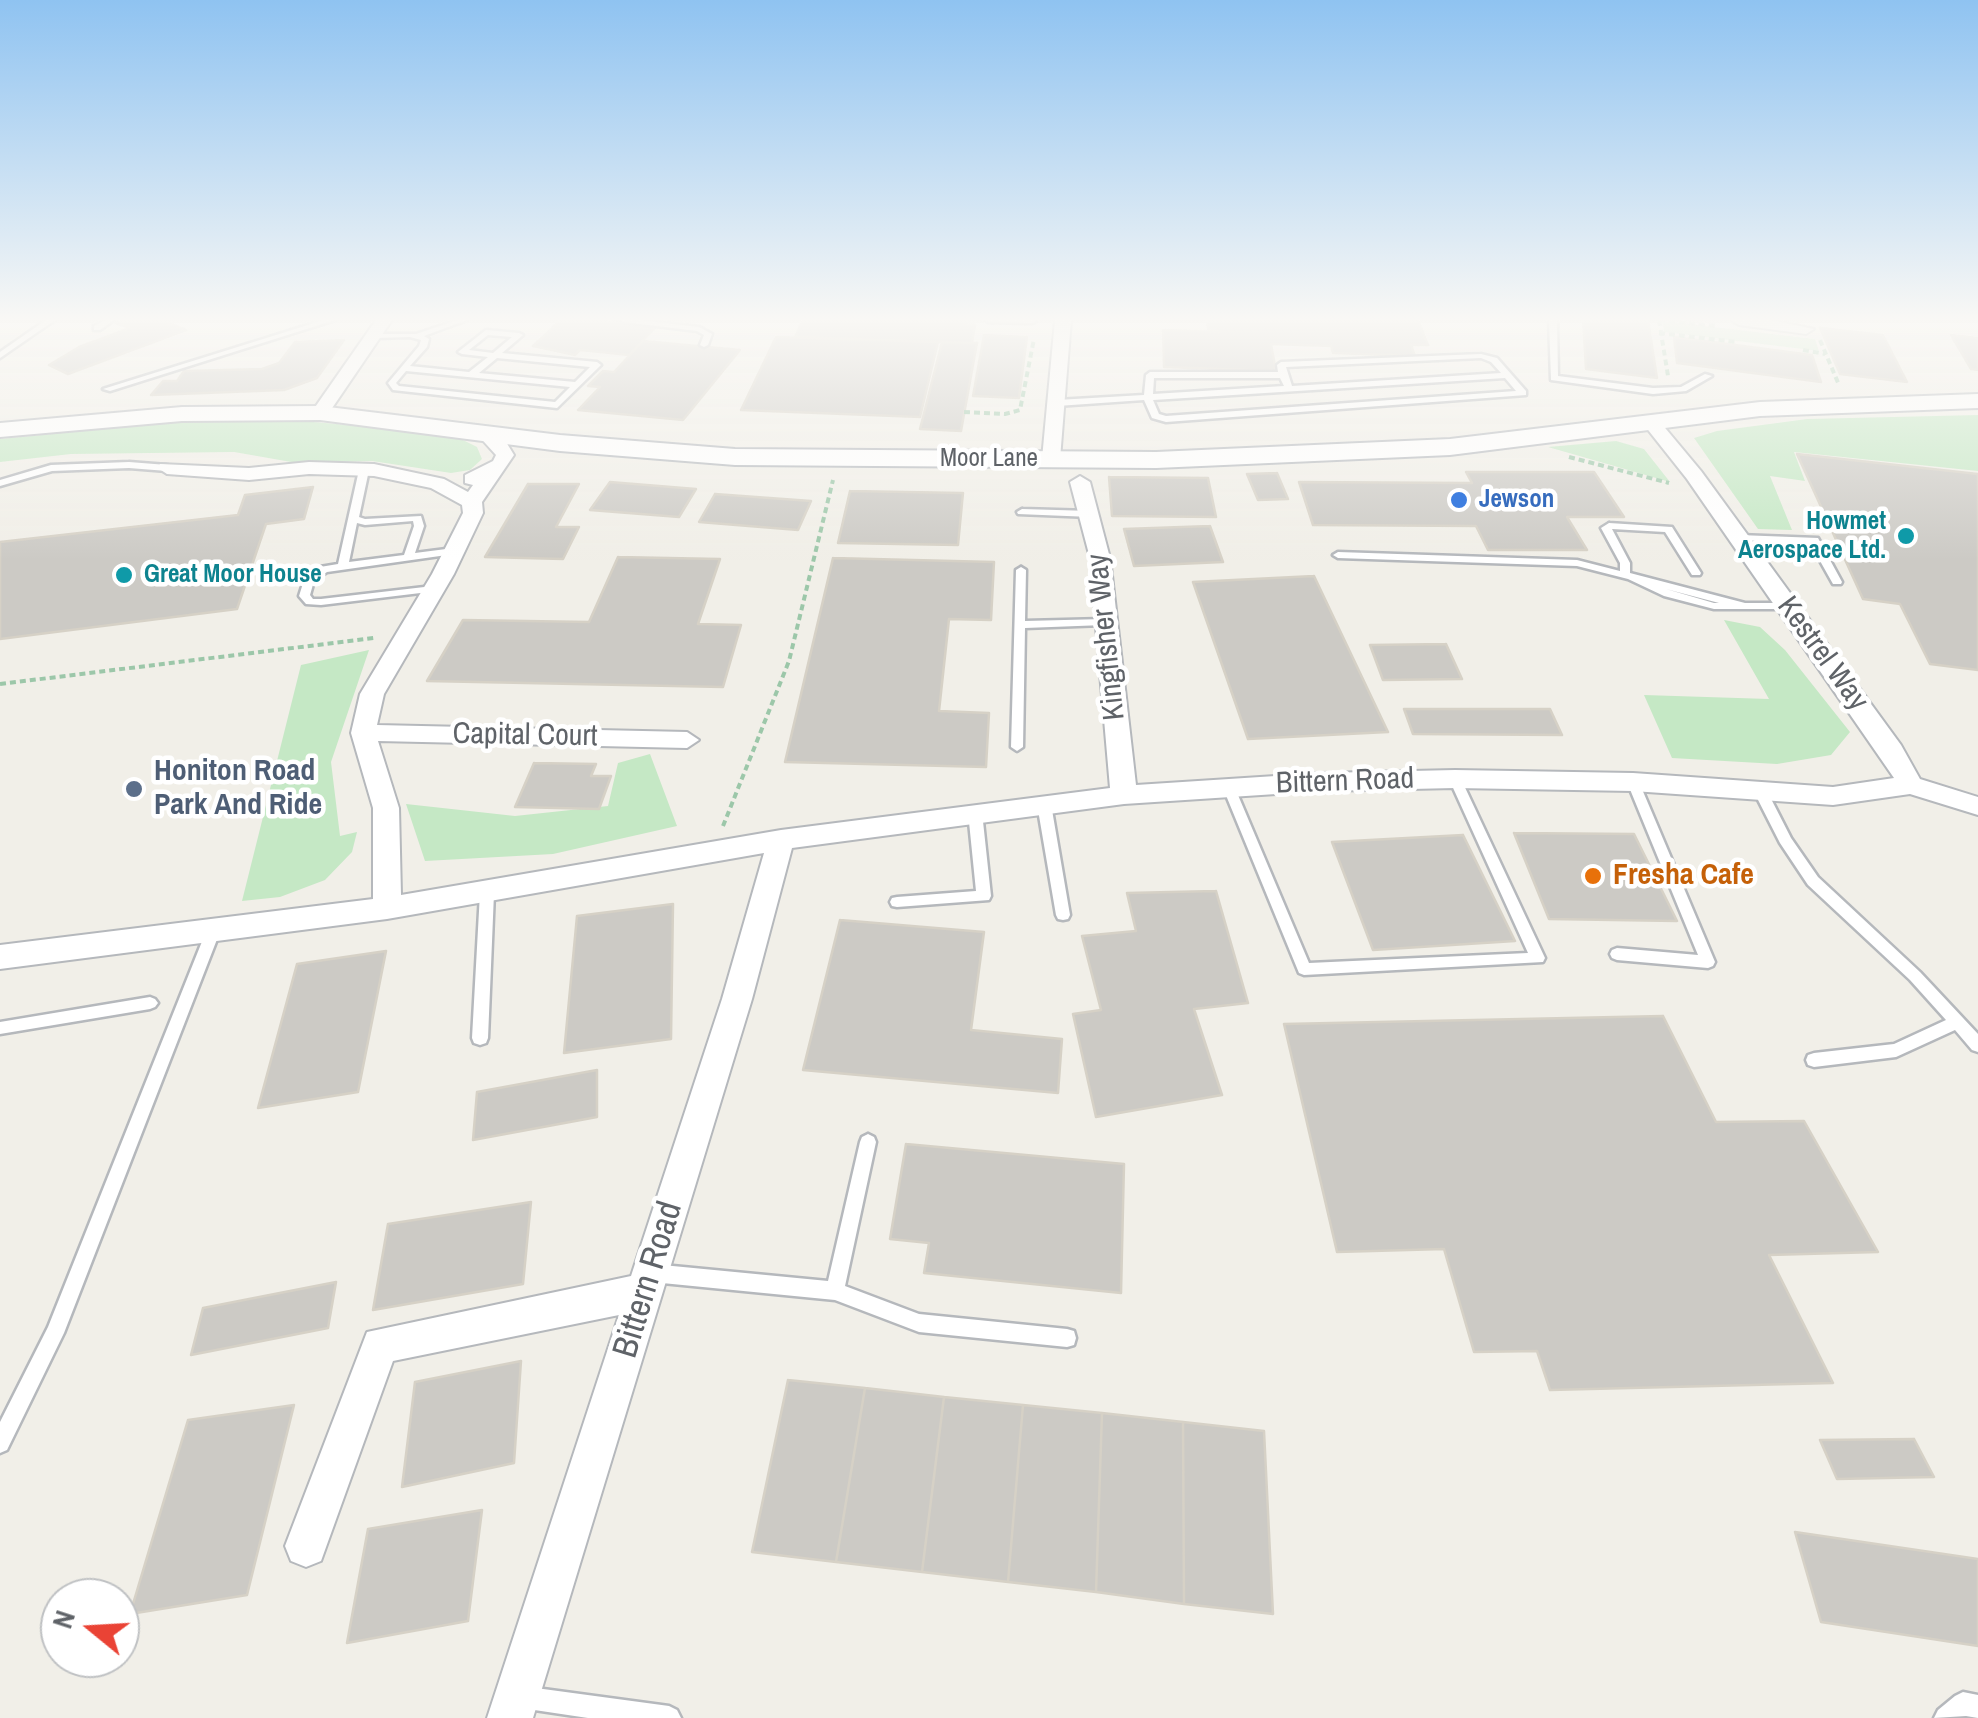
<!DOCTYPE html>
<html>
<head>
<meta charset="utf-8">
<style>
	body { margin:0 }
	#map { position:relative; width:1978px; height:1718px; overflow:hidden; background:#f1efe8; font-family:"Archivo Narrow",sans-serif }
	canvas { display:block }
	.north { position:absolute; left:40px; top:1578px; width:100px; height:100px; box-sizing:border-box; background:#fff; border:2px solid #bfc1c3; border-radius:50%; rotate:288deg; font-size:28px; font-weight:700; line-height:40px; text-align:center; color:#5f6368 }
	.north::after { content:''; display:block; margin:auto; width:35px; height:45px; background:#ea4335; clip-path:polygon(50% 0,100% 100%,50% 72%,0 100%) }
</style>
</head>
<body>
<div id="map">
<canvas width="1978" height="1718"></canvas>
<div class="north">N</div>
</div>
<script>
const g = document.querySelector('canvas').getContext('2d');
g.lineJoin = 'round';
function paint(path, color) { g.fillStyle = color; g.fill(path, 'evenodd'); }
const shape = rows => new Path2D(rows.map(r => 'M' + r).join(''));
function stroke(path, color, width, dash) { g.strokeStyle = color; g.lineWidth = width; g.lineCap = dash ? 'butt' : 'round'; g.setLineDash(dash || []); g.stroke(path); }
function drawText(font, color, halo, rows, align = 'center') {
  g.font = font + ' "Archivo Narrow",sans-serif'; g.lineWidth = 9; g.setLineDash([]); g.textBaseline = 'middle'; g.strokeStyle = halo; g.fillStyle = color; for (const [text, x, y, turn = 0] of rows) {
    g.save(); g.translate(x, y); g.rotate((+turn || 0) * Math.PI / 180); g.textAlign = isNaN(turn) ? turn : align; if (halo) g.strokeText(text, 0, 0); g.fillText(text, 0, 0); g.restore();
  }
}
const green = shape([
	[1662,321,1815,339,1819,351,1664,332],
	[1978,415,1978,471,1794,452,1805,481,1770,476,1792,530,1758,529,1694,438,1717,431,1807,419],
	[193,420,291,420,451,434,477,447,482,459,470,470,451,473,372,461,297,463,234,452,71,454,0,462,0,439],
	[1616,441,1644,449,1670,482,1548,447],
	[1724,620,1760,627,1785,650,1850,732,1831,755,1777,764,1672,758,1644,695,1769,699],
	[369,650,331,762,340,836,357,832,352,852,325,880,280,897,242,901,301,665],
	[650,754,677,826,553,854,425,861,406,804,515,816,608,806,618,763]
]);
const building = shape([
	[126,320,160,320,186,330,68,374,49,365,79,347,130,328,116,323,126,320],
	[561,320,590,320,657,326,629,355,580,350,575,355,533,346,561,320],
	[803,320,966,320,965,325,975,325,972,343,795,337,803,320],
	[1207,320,1418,320,1428,345,1411,345,1415,356,1333,353,1331,346,1271,344,1276,371,1164,367,1163,330,1220,332,1208,329,1207,320],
	[1583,320,1648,320,1657,378,1586,369,1583,320],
	[1820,328,1883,335,1907,382,1840,374,1820,328],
	[984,335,1027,337,1019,398,973,396,984,335],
	[1951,335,1978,338,1978,370,1971,369,1951,335],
	[776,337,938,342,920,417,741,410,776,337],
	[1674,337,1812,355,1821,382,1677,363,1674,337],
	[344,340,317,378,284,390,151,395,163,381,177,381,184,371,262,369,279,363,295,342,344,340],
	[643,341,740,350,683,420,578,410,600,387,588,386,603,371,614,372,643,341],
	[942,342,977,343,961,431,920,429,942,342],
	[1797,454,1978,474,1978,670,1930,664,1900,604,1863,599,1797,454],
	[1466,472,1594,472,1624,517,1567,517,1587,550,1488,550,1476,526,1313,525,1299,482,1472,483,1466,472],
	[1277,473,1288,499,1258,500,1247,474,1277,473],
	[1109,477,1208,478,1216,517,1112,516,1109,477],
	[610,482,696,489,679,517,590,510,610,482],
	[528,484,579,484,556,527,579,527,563,559,485,557,528,484],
	[313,487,304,519,266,524,237,609,0,639,0,542,238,515,245,495,313,487],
	[850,491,963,493,958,545,838,543,850,491],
	[715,494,811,501,798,530,699,522,715,494],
	[1210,526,1223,562,1134,566,1124,529,1210,526],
	[618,557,720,559,698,624,741,625,723,687,427,681,463,620,589,622,618,557],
	[833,558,994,562,991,620,949,619,939,711,989,713,986,767,785,762,833,558],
	[1314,576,1388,732,1248,739,1193,582,1314,576],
	[1446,644,1462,679,1383,680,1370,645,1446,644],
	[1404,709,1550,709,1562,735,1413,734,1404,709],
	[534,763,596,764,591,776,611,776,599,809,515,807,534,763],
	[1514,833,1634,834,1677,921,1549,919,1514,833],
	[1463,835,1515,941,1373,950,1332,842,1463,835],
	[1216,891,1248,1003,1194,1009,1222,1095,1096,1117,1073,1014,1101,1010,1082,936,1136,931,1127,893,1216,891],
	[673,904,671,1039,564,1053,577,916,673,904],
	[840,920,984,932,971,1030,1062,1039,1058,1093,803,1070,840,920],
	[386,951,358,1092,258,1108,297,964,386,951],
	[1663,1016,1716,1122,1804,1121,1878,1252,1769,1255,1833,1383,1550,1390,1537,1351,1474,1352,1444,1249,1337,1252,1284,1024,1663,1016],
	[597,1070,597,1117,473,1140,477,1092,597,1070],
	[906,1144,1124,1164,1121,1293,924,1273,929,1243,890,1239,906,1144],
	[531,1202,523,1284,373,1310,388,1224,531,1202],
	[336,1282,328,1328,191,1355,203,1308,336,1282],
	[521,1361,514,1463,402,1487,415,1382,521,1361],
	[788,1380,865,1388,836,1562,752,1552,788,1380],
	[865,1388,944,1397,922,1572,836,1562,865,1388],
	[944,1397,1023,1405,1008,1582,922,1572,944,1397],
	[294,1405,247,1595,130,1614,188,1420,294,1405],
	[1023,1405,1102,1413,1096,1592,1008,1582,1023,1405],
	[1102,1413,1183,1422,1184,1604,1096,1592,1102,1413],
	[1183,1422,1264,1431,1273,1614,1184,1604,1183,1422],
	[1914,1439,1934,1477,1837,1479,1820,1440,1914,1439],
	[482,1510,468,1621,347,1643,368,1529,482,1510],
	[1795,1532,1978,1559,1978,1646,1821,1622,1795,1532]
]);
const path = shape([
	[1659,320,1717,326],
	[1659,320,1668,376],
	[1659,333,1737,342],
	[1820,340,1839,385],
	[1803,350,1825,354],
	[964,412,1005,414,1020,410,1034,339],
	[1569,457,1669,483],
	[0,684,374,638],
	[723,826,789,661,833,480]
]);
const service = shape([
	[46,320,55,320,0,358,0,352,46,320],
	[105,320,114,320,100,330,94,330,94,326,105,320],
	[324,320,335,320,110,391,103,389,324,320],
	[457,320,467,320,424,336,429,339,427,347,410,366,469,372,488,357,462,354,458,352,486,330,519,333,523,335,502,353,597,362,601,365,557,408,393,390,388,383,419,346,421,340,410,337,374,338,370,336,371,334,416,334,457,320],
	[488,335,512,337,493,353,469,350,488,335],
	[497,358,590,367,575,382,479,373,497,358],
	[406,371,570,387,555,402,399,386,396,383,406,371],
	[620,320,640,320,699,327,712,334,708,345,704,347,700,345,704,335,697,331,624,322,620,320],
	[985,320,1035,320,1036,321,1032,323,989,322,985,320],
	[1549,320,1557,320,1558,376,1653,388,1681,387,1705,374,1712,376,1686,391,1653,394,1551,380,1549,320],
	[1481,354,1497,358,1526,391,1526,395,1166,422,1152,418,1144,400,1057,406,1053,403,1057,400,1144,395,1146,375,1150,372,1278,372,1277,365,1281,362,1481,354],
	[1481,358,1491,362,1501,373,1292,386,1286,367,1481,358],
	[1154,378,1280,378,1284,386,1153,394,1154,378],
	[1505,378,1516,391,1166,416,1159,414,1153,400,1505,378],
	[129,462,167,465,172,468,167,471,129,468,52,471,0,486,0,480,51,465,129,462],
	[364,467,369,470,359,517,365,519,421,516,424,526,415,553,454,548,459,551,454,554,327,572,314,581,310,595,313,599,321,599,433,586,438,589,437,591,321,605,306,604,299,596,305,577,320,567,338,564,359,470,364,467],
	[413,521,414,526,404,555,349,562,357,523,365,525,413,521],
	[1022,509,1091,511,1096,514,1091,517,1018,514,1017,512,1022,509],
	[1609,523,1672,527,1701,573,1700,575,1692,575,1665,532,1612,529,1630,563,1630,573,1745,603,1787,603,1792,606,1787,609,1714,609,1664,596,1628,579,1577,566,1338,558,1333,555,1338,552,1577,560,1620,571,1620,563,1601,528,1609,523],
	[1666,589,1719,603,1714,603,1666,589],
	[1739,535,1818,538,1842,582,1841,584,1833,584,1810,543,1735,540,1735,536,1739,535],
	[1021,567,1026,570,1025,621,1104,619,1110,622,1104,625,1025,628,1023,747,1017,751,1011,747,1016,570,1021,567],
	[1455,775,1461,779,1545,958,1543,962,1304,975,1299,973,1223,788,1224,785,1234,785,1235,788,1309,963,1528,953,1449,779,1455,775],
	[1633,778,1639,782,1715,962,1713,966,1708,968,1617,960,1612,958,1610,954,1612,950,1617,948,1698,955,1627,782,1633,778],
	[1761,787,1766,789,1791,838,1818,877,1920,972,1978,1034,1978,1052,1972,1050,1955,1030,1896,1057,1814,1067,1808,1065,1806,1060,1808,1055,1814,1053,1894,1044,1946,1020,1910,980,1808,885,1780,843,1754,792,1761,787],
	[1044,799,1051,804,1070,915,1068,919,1063,920,1058,919,1056,915,1037,804,1044,799],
	[975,807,982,812,991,896,989,900,897,907,892,906,890,902,892,898,897,897,976,891,968,812,975,807],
	[487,888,492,889,494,893,488,1038,486,1043,480,1045,474,1043,472,1038,480,893,482,889,487,888],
	[214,923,219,925,221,929,64,1333,7,1450,0,1453,0,1422,48,1327,207,929,209,925,214,923],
	[150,997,155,999,158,1003,155,1007,150,1009,0,1034,0,1022,150,997],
	[868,1134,874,1137,876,1142,845,1286,919,1314,1067,1329,1074,1331,1076,1338,1074,1345,1067,1347,919,1332,835,1300,652,1282,646,1279,643,1273,646,1267,652,1264,828,1281,860,1142,862,1137,868,1134],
	[521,1686,669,1706,677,1710,681,1718,588,1718,521,1708,513,1705,510,1697,513,1689,521,1686],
	[1963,1692,1978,1695,1978,1718,1966,1716,1934,1718,1938,1710,1955,1696,1963,1692]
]);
const minor = shape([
	[376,320,392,320,326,417,314,417,311,413,376,320],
	[1055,320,1071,320,1060,459,1051,465,1042,459,1055,320],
	[1731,320,1771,320,1814,329,1806,334,1739,325,1731,320],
	[1650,416,1656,417,1701,471,1901,745,1920,779,1978,797,1978,815,1910,794,1833,805,1633,791,1455,788,1322,791,1124,804,792,848,752,999,533,1718,487,1718,619,1315,393,1361,321,1561,306,1567,291,1561,285,1546,367,1332,631,1276,722,999,764,853,387,919,0,969,0,945,373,899,373,808,351,733,360,694,432,574,463,513,462,505,431,488,374,476,309,474,249,480,167,474,158,468,160,464,249,468,309,462,374,464,444,479,468,492,473,485,465,483,465,475,493,461,496,455,476,433,485,428,491,429,503,437,514,455,482,502,483,513,454,574,384,694,377,725,687,732,699,740,687,748,378,741,399,808,401,895,781,830,1110,788,1090,558,1070,482,1080,476,1090,482,1110,558,1136,785,1322,773,1455,770,1633,773,1833,787,1894,778,1687,479,1641,421,1650,416]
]);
const secondary = shape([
	[1978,394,1978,408,1760,416,1450,455,1156,468,735,465,560,451,320,420,182,421,0,437,0,423,182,407,320,406,560,435,735,449,1156,452,1450,439,1760,402,1978,394]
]);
const markers = [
	[1459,500,10,"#3f7fe0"],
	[1906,536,10,"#0f9aa8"],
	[124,575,10,"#0f9aa8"],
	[134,789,10,"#5c6f8a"],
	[1593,876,10,"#e8710a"]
];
const farStreetnames = [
	["Moor Lane",989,459]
];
const farShopnames = [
	["Jewson",1479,500]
];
const farCulturenames = [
	["Howmet",1886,522],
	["Aerospace Ltd.",1886,551],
	["Great Moor House",144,575,"left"]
];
const streetNames = [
	["Kingfisher Way",1107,637,-96],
	["Kestrel Way",1822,654,54],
	["Capital Court",525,736,1],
	["Bittern Road",1345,782,-2]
];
const serviceNames = [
	["Honiton Road",154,772],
	["Park And Ride",154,806]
];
const foodNames = [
	["Fresha Cafe",1613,876]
];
const nearStreetnames = [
	["Bittern Road",649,1280,-73]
];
paint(green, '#c5e8c5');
paint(building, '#cccac5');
stroke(building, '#d6d1c6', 2.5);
stroke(service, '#b5b8bc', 5);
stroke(minor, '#b5b8bc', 4);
stroke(secondary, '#b6babf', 4);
stroke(path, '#9cc7a9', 4, [6, 4]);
paint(service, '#fff');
paint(minor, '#fff');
paint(secondary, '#fff');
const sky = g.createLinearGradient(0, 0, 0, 560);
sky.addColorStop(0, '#8fc3f1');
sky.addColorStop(0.57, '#f9f8f5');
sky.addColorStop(1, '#f9f8f500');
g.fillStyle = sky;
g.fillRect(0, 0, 1978, 560);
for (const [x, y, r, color] of markers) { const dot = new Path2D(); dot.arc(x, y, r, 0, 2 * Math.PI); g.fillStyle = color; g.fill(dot); stroke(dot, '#fff', 4); }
drawText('25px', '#5f6368', '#fff', farStreetnames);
drawText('bold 25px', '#366cbe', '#fff', farShopnames, 'left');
drawText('bold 25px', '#0d838f', '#fff', farCulturenames, 'right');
drawText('30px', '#5f6368', '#fff', streetNames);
drawText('bold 30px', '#4e5e75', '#fff', serviceNames, 'left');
drawText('bold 30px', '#c56008', '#fff', foodNames, 'left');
drawText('35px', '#5f6368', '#fff', nearStreetnames);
</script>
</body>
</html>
